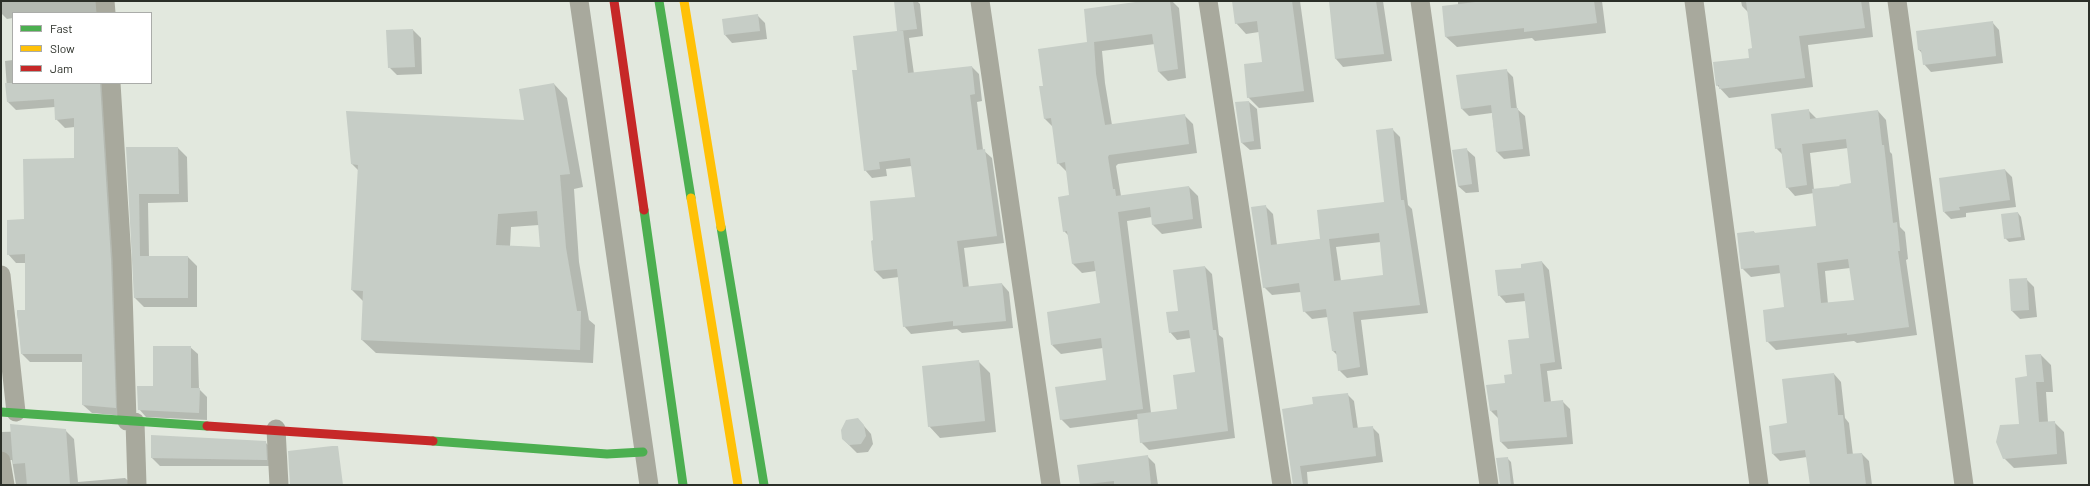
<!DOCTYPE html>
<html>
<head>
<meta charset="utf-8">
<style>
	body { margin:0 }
	#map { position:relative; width:2090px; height:486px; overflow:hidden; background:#e2e8de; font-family:Barlow,sans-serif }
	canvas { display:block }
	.frame { position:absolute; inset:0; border:2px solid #2b2f28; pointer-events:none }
	.legend { position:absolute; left:12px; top:12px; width:140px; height:72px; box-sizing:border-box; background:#fff; border:1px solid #aaaca9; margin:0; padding:5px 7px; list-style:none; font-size:12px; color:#2b2f28 }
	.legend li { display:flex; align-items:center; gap:8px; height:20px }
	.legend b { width:20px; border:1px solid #aaaca9 }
</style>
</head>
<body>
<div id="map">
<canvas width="2090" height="486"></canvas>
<div class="frame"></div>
<ul class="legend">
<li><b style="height:5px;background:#4caf50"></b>Fast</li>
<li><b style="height:5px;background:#ffc107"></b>Slow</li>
<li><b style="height:5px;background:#c62828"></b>Jam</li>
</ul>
</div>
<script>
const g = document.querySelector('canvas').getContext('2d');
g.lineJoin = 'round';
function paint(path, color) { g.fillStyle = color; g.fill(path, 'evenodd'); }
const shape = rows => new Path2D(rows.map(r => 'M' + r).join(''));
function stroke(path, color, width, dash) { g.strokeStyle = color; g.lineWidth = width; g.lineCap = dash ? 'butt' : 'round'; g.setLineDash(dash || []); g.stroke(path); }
const shadow = shape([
	[1,1,106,1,103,13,13,13,13,18,7,19,1,13],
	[895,1,917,1,920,4,923,36,909,38,914,74,972,67,979,74,982,101,977,102,983,150,992,158,1004,243,964,248,969,288,1002,284,1009,292,1013,328,962,333,957,329,911,334,904,326,899,277,883,279,875,271,872,242,916,198,912,166,886,169,887,176,872,178,865,170,858,71,899,32],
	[1151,1,1172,1,1179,8,1186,78,1168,81,1159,72,1155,44,1102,51,1105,83,1112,125,1184,115,1193,124,1197,153,1118,164,1116,166,1121,196,1189,187,1198,196,1202,228,1162,234,1153,225,1152,217,1127,221,1151,413,1178,410,1196,373,1191,338,1177,340,1170,332,1179,311,1205,267,1212,274,1219,335,1223,338,1235,438,1149,450,1141,442,1138,419,1070,428,1061,419,1107,381,1103,348,1061,354,1052,345,1101,304,1096,271,1082,273,1073,264,1069,236,1064,231,1070,196,1067,172,1058,163,1053,127,1045,119,1044,87,1088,43],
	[1233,1,1300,1,1314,102,1259,108,1248,97,1263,63,1259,32,1246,34,1236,23],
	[1330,1,1383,1,1392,61,1343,67,1336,59],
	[1458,1,1602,1,1606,33,1535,41,1532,38,1457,47,1446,37,1458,5],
	[1741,1,1869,1,1873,37,1808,45,1813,87,1729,98,1717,85,1751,58,1753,49,1748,12,1742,6],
	[757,15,765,23,767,39,732,43,725,35],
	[1992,22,1999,30,2003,63,1931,72,1924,64,1923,54,1919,50],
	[413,30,421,38,422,74,397,75,389,67],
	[13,60,13,83,109,83,124,416,92,413,83,405,83,362,30,362,22,354,17,311,26,311,26,263,16,263,8,254,25,220,75,159,75,127,65,128,56,119,55,107,16,110,8,102,5,61],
	[1506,70,1513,77,1517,109,1525,116,1530,156,1504,159,1497,152,1492,113,1469,116,1461,108],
	[554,84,567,98,583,187,574,189,579,262,589,320,595,325,593,363,376,353,362,340,364,302,352,290,359,171,352,164,525,121],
	[539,225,541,248,510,246,511,227],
	[1249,102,1257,109,1261,149,1250,150,1242,143,1236,103],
	[1808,110,1817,119,1878,111,1886,120,1890,152,1892,154,1900,227,1905,232,1908,259,1906,260,1917,335,1857,343,1854,341,1776,350,1767,341,1785,308,1781,273,1751,277,1742,268,1754,232,1756,234,1817,227,1814,193,1795,196,1787,187,1783,155,1776,148],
	[1848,148,1852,184,1841,187,1814,190,1810,153],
	[1850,268,1855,301,1828,304,1825,271],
	[1392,129,1400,137,1408,205,1412,209,1428,313,1361,320,1368,375,1347,378,1339,370,1337,355,1333,351,1328,317,1312,319,1304,311,1301,292,1272,295,1264,287,1265,206,1273,214,1277,245,1322,239,1385,203],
	[1381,242,1385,276,1341,281,1336,247],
	[127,148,178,148,187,157,188,202,148,203,149,257,188,257,197,266,197,307,144,307,135,298],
	[1467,150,1475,157,1479,192,1466,193,1458,186],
	[2005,170,2012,177,2016,207,1966,213,1966,217,1951,219,1944,212],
	[2018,213,2021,217,2025,240,2009,242,2005,238],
	[1542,262,1549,270,1562,369,1547,371,1551,402,1562,401,1570,409,1573,444,1508,449,1501,442,1498,418,1491,411,1513,375,1530,339,1526,301,1506,303,1499,295,1522,269],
	[2026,279,2034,287,2037,317,2020,319,2012,311],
	[190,347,198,354,199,389,207,397,207,420,146,417,139,409,154,388],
	[2041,355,2051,365,2053,392,2046,392,2048,422,2054,422,2064,432,2067,464,2014,468,2004,458,2020,424,2028,377],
	[978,361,990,373,996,432,940,438,929,426],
	[1834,374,1841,382,1845,418,1849,423,1853,455,1862,454,1869,461,1872,485,1811,485,1807,457,1780,461,1773,454,1788,424],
	[1347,394,1354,401,1358,429,1372,427,1379,434,1383,462,1307,472,1308,485,1294,485,1314,405],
	[858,419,871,434,873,444,868,452,857,453,843,439],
	[65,430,74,439,78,482,125,478,133,485,16,485,12,460,3,461,1,464,1,432],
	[265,442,273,450,274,466,160,466,152,458],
	[1147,456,1155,464,1158,485,1081,484],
	[1507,458,1511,462,1514,485,1500,485]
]);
const building = shape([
	[894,1,913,1,917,29,898,31,903,30,908,73,972,66,975,94,970,95,977,150,985,149,997,236,957,241,963,287,1002,283,1006,321,953,326,953,321,903,327,897,269,874,271,871,241,873,240,870,201,915,197,910,158,879,162,880,169,864,171,852,70,857,70,853,36,897,31],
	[1143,1,1170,1,1178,69,1158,72,1152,34,1094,42,1096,74,1105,125,1185,114,1189,144,1109,155,1108,157,1113,189,1115,189,1116,196,1189,186,1193,219,1152,225,1150,207,1118,212,1143,409,1060,420,1055,387,1106,380,1101,338,1051,345,1047,312,1100,303,1094,261,1072,264,1067,231,1063,232,1058,197,1069,195,1065,162,1057,164,1051,118,1044,119,1039,86,1043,86,1038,49,1087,42,1084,9],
	[1232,1,1292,1,1304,91,1247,98,1244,64,1262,62,1257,21,1235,24],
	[1329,1,1376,1,1384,54,1335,59],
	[1484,1,1594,1,1597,23,1524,32,1524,28,1445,37,1442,6],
	[1746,1,1861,1,1865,28,1799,36,1805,78,1719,89,1719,85,1716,86,1713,62,1749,58,1748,49,1752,48],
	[758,14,760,31,724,35,722,19],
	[1993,21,1996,56,1923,65,1921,50,1918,50,1916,31],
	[413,29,415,67,388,68,386,30],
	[1507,69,1511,108,1518,108,1523,149,1496,152,1491,105,1461,109,1456,75],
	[5,83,100,83,111,260,116,408,82,405,82,354,21,354,17,310,25,310,25,254,7,255,7,220,24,219,23,159,74,158,74,118,55,120,54,99,7,102],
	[554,83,570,174,560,175,566,248,577,311,581,311,580,350,361,340,363,291,351,290,358,165,351,164,346,111,524,120,519,89],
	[537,211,540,247,496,245,498,214],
	[1249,101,1254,141,1241,143,1235,102],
	[1809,109,1810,119,1878,110,1882,145,1884,145,1893,223,1897,222,1900,251,1898,251,1909,327,1847,335,1847,333,1766,342,1763,310,1784,307,1779,265,1741,269,1737,233,1754,231,1754,233,1816,226,1812,189,1840,186,1839,185,1851,183,1846,139,1802,144,1807,185,1786,188,1781,148,1775,149,1771,114],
	[1848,259,1854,300,1821,303,1817,263],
	[1393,128,1401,200,1404,200,1420,305,1353,312,1360,367,1338,371,1336,351,1332,351,1326,309,1303,312,1299,283,1263,288,1251,207,1266,205,1271,245,1320,239,1317,210,1384,202,1376,130],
	[1379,233,1383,275,1334,281,1329,239],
	[126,147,178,147,179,194,139,194,140,256,188,256,188,298,134,298],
	[1467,148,1472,184,1458,186,1452,150],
	[2005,169,2010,200,1959,207,1960,210,1943,212,1939,178],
	[2018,212,2021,237,2004,239,2001,214],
	[1542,261,1555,362,1540,364,1544,402,1563,400,1567,437,1500,442,1497,410,1490,411,1486,385,1505,383,1504,375,1512,374,1508,340,1529,338,1524,293,1498,296,1495,270,1521,268,1521,264],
	[1205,266,1213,330,1216,330,1228,431,1140,443,1137,414,1177,409,1173,375,1195,372,1189,330,1169,333,1166,312,1178,311,1173,270],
	[2027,278,2029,310,2011,311,2009,279],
	[153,346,191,346,191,388,200,388,199,413,138,410,137,386,153,386],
	[2041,354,2044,382,2036,382,2039,422,2055,421,2057,454,2003,459,1996,442,2000,425,2019,424,2015,378,2027,376,2025,355],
	[979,360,985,421,928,427,922,366],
	[1834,373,1838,415,1843,415,1847,454,1862,453,1866,485,1810,485,1805,450,1772,454,1769,426,1787,423,1782,379],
	[1348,393,1353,428,1373,426,1376,456,1300,466,1303,485,1293,485,1282,409,1313,404,1312,397],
	[858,418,864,425,866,436,861,444,849,445,842,439,841,430,846,420],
	[10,424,66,429,70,485,27,485,25,463,13,464],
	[151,435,266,441,267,460,151,458],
	[332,446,338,446,343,485,290,485,288,451],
	[1148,455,1151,485,1114,485,1114,481,1080,485,1077,465],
	[1508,457,1511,485,1500,485,1496,458]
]);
const street = shape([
	[105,1,106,13],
	[579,1,649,485],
	[980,1,1051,485],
	[1208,1,1282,485],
	[1420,1,1489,485],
	[1694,1,1759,485],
	[1897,1,1964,485],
	[111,83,122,259,127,421],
	[1,275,16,412],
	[135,422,137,485],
	[276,429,279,485],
	[1,461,5,485]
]);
const fast = shape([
	[659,1,691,198],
	[644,210,683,485],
	[721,227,764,485],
	[1,412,207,426],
	[433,441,607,454,643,452]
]);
const slow = shape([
	[684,1,721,227],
	[691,198,738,485]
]);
const jam = shape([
	[614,1,644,210],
	[207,426,433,441]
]);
paint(shadow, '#0003');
paint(building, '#c6cdc6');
stroke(street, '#a8a99d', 19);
stroke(fast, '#4caf50', 9);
stroke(slow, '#ffc107', 9);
stroke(jam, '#c62828', 9);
</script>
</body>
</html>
